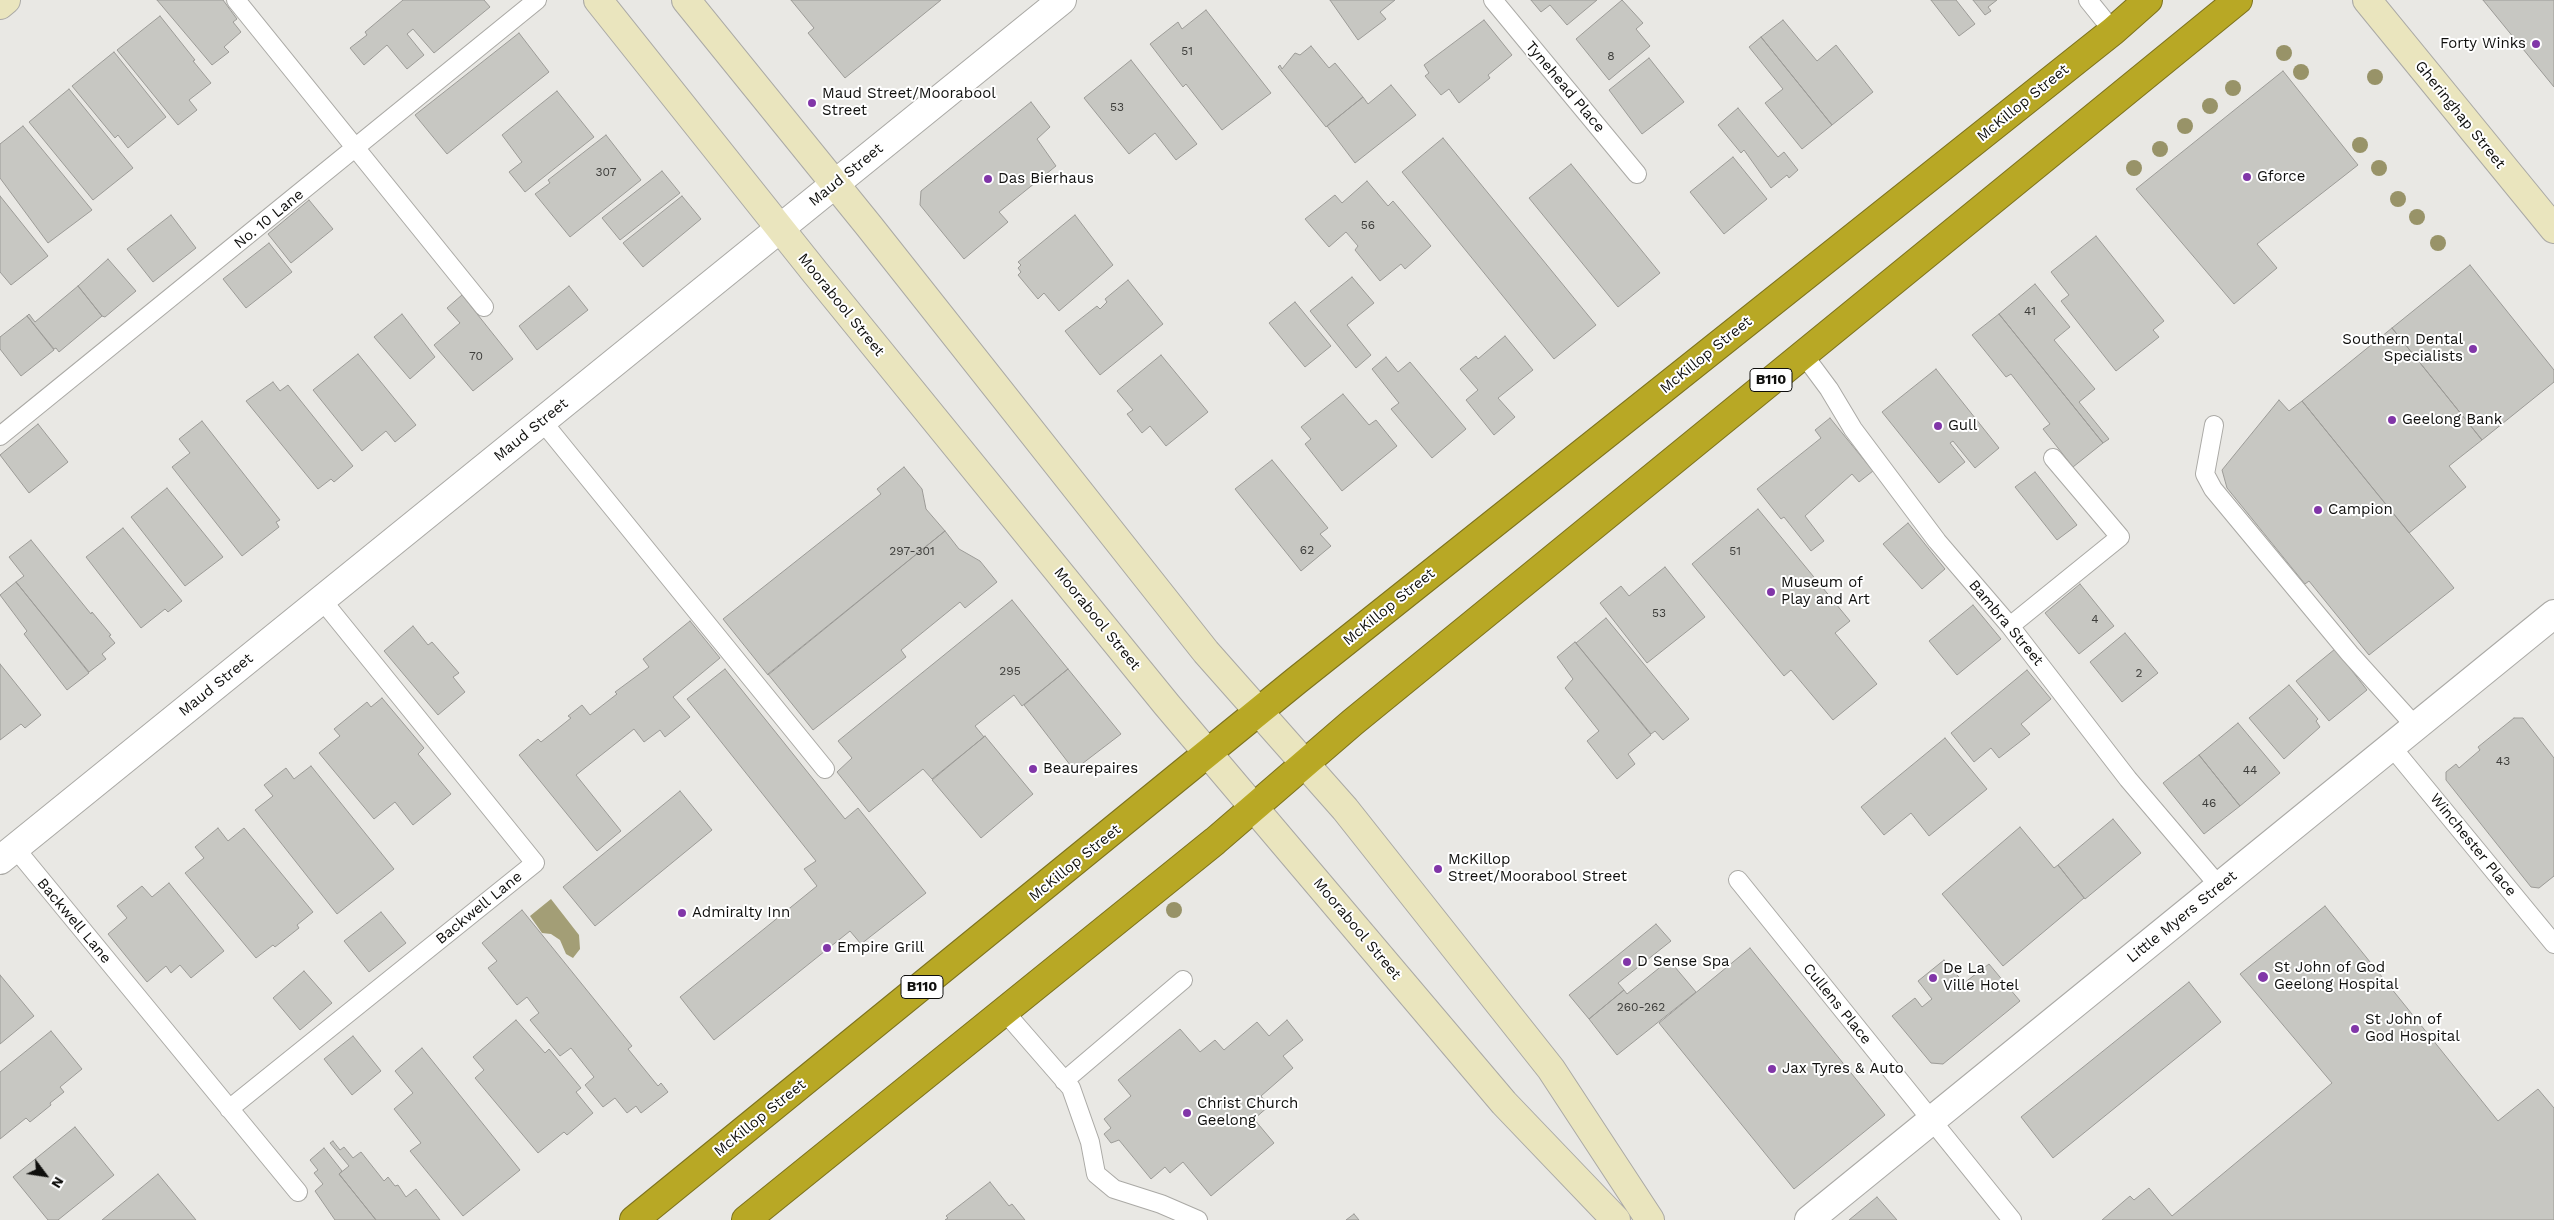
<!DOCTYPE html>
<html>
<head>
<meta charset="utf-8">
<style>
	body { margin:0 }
	#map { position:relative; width:2554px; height:1220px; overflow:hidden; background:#e9e8e4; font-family:"Work Sans",sans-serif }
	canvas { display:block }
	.north { position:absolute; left:20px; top:1150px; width:50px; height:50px; -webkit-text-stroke:4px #fff; paint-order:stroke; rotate:121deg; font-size:14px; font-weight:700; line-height:20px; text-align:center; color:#0f0f0d }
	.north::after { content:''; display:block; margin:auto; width:18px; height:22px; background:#0f0f0d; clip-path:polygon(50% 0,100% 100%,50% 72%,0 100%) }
</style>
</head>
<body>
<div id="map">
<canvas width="2554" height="1220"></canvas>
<div class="north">N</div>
</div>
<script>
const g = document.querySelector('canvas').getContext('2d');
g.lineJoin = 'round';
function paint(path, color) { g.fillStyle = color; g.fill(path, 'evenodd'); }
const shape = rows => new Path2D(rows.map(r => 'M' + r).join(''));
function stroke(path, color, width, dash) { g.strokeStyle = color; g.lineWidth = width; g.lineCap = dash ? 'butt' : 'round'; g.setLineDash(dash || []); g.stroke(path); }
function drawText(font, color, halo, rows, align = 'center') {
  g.font = font + ' "Work Sans",sans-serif'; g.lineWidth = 4; g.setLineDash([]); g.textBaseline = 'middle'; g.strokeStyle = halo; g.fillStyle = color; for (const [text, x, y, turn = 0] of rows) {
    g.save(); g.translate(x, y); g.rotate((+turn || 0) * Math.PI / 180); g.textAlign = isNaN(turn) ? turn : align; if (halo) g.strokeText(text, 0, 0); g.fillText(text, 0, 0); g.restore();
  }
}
const water = shape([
	[551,899,579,935,580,949,573,958,566,954,560,940,551,934,542,933,530,916]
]);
const building = shape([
	[157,0,223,0,237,19,233,22,241,32,224,47,229,52,212,65,157,0],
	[403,0,484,0,490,7,434,53,413,29,407,34,424,55,407,69,387,45,364,65,350,48,367,35,365,32,403,0],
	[791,0,941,0,845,78,808,33,814,28,791,0],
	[1330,0,1395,0,1380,12,1386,19,1358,40,1330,0],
	[1531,0,1597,0,1567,25,1550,5,1541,12,1531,0],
	[1622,0,1643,23,1636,29,1650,46,1609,80,1576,39,1622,0],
	[1931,0,1956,0,1975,24,1959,36,1931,0],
	[1973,0,1997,0,1988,7,1991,11,1985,15,1973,0],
	[2483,0,2554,0,2554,87,2483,0],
	[1206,10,1271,93,1222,130,1186,84,1183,87,1150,44,1178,22,1182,29,1206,10],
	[160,16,195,60,193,61,211,83,189,100,197,110,178,125,117,50,160,16],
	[1484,20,1512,55,1488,75,1490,78,1459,103,1449,89,1441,95,1425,76,1429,73,1424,65,1484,20],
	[1783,20,1817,61,1836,45,1873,92,1832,125,1761,37,1783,20],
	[519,33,549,72,447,154,415,115,519,33],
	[1761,37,1832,125,1802,149,1765,103,1783,89,1749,47,1761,37],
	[1311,46,1329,68,1335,63,1363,97,1326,127,1278,67,1280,65,1282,69,1295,53,1300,55,1311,46],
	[114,52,166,117,128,148,118,135,115,138,72,86,114,52],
	[1649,58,1684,102,1642,134,1609,90,1649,58],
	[1131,60,1197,144,1176,160,1155,133,1129,154,1084,98,1131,60],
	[2283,71,2358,165,2257,244,2277,268,2234,304,2136,189,2283,71],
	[1391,85,1416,115,1355,163,1327,126,1363,97,1368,104,1391,85],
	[69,89,133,168,93,200,29,122,69,89],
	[557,91,594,137,525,192,509,172,522,162,502,135,557,91],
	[1031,102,1050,127,1037,139,1056,166,999,212,1008,222,964,259,920,205,921,191,1031,102],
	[1738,108,1778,157,1784,152,1798,170,1789,178,1787,175,1771,188,1744,150,1741,153,1718,125,1738,108],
	[23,126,92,210,48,243,0,178,0,144,23,126],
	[606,135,641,180,570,237,535,194,550,183,548,180,606,135],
	[1443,138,1596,325,1554,359,1402,172,1443,138],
	[1733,157,1767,199,1724,234,1690,192,1733,157],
	[1571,164,1660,273,1618,307,1529,198,1571,164],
	[662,171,680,193,620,240,602,218,662,171],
	[1367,181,1388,206,1393,201,1431,246,1405,269,1401,264,1380,281,1355,250,1358,246,1346,232,1329,247,1305,219,1335,195,1342,203,1367,181],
	[0,196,48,256,11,285,0,272,0,196],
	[682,196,701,219,643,267,623,243,682,196],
	[309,200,333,229,291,263,268,234,309,200],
	[171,215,196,248,153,282,127,249,171,215],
	[1075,215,1113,265,1059,311,1044,293,1038,299,1018,275,1021,272,1018,268,1021,265,1018,262,1075,215],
	[2096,236,2164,321,2153,330,2159,337,2116,371,2061,301,2069,295,2051,272,2096,236],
	[269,243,292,272,246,308,223,279,269,243],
	[108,259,136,291,105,317,102,316,78,286,108,259],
	[2470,265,2554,370,2554,382,2482,440,2392,328,2470,265],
	[1352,277,1374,303,1347,325,1371,355,1356,368,1310,311,1352,277],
	[1128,280,1163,324,1100,375,1065,331,1097,306,1100,309,1107,302,1105,299,1128,280],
	[2035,284,2070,327,2054,340,2095,389,2079,402,2109,439,2103,443,1999,314,2035,284],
	[78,286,102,316,59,352,56,348,54,349,27,316,29,314,35,322,78,286],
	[569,286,588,310,537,350,519,326,569,286],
	[462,295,513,359,473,391,434,345,460,323,447,308,462,295],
	[1295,302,1331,346,1305,367,1269,323,1295,302],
	[402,314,435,357,410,379,374,337,402,314],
	[1999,314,2103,443,2073,467,2043,429,2050,424,2011,374,2006,377,1972,335,1999,314],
	[27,316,54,350,21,376,0,349,0,337,27,316],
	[2392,328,2482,440,2449,466,2466,487,2409,533,2302,401,2392,328],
	[1505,336,1533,370,1498,398,1515,417,1494,435,1466,400,1478,390,1460,369,1476,356,1478,359,1505,336],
	[358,354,416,425,395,442,386,431,362,451,313,390,358,354],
	[1161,355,1208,412,1166,446,1150,426,1142,433,1127,414,1133,410,1117,391,1161,355],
	[1386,357,1398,372,1410,362,1466,429,1432,458,1391,409,1399,403,1372,369,1386,357],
	[1936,369,1999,448,1975,468,1953,441,1950,443,1965,462,1939,483,1882,412,1936,369],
	[273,382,280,391,288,385,353,466,334,482,331,479,318,489,246,401,273,382],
	[1343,394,1369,425,1376,420,1397,446,1342,491,1305,444,1311,439,1301,427,1343,394],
	[2279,400,2289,411,2302,401,2454,588,2369,655,2309,581,2305,584,2227,488,2222,470,2279,400],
	[1830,418,1873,471,1859,482,1852,474,1805,516,1824,541,1811,551,1784,517,1781,519,1757,489,1821,438,1815,430,1830,418],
	[202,421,280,520,276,522,279,527,242,556,172,467,190,453,179,439,202,421],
	[38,424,68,462,29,493,0,455,38,424],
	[1272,460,1328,528,1320,534,1331,546,1301,571,1235,489,1272,460],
	[904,467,922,489,926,509,945,531,768,675,723,619,881,494,877,489,904,467],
	[2035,472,2077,525,2057,540,2015,487,2035,472],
	[167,488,223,557,185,586,131,517,167,488],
	[1758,509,1850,621,1835,633,1877,684,1833,720,1791,670,1784,676,1692,564,1758,509],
	[1908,523,1945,569,1922,589,1883,544,1908,523],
	[123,528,182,601,168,612,165,609,141,628,86,557,123,528],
	[945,531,959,549,980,561,997,582,965,608,960,602,901,650,906,657,813,730,768,674,945,531],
	[31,540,91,614,92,612,111,635,109,636,115,643,102,654,106,659,89,672,16,582,24,576,9,557,31,540],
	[1665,567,1705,617,1647,663,1600,603,1621,586,1629,596,1665,567],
	[16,582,89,673,67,690,24,634,27,631,0,595,16,582],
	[2080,584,2114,626,2079,654,2045,613,2080,584],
	[1012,600,1068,669,1022,706,1014,695,975,726,984,737,932,779,923,769,869,812,837,772,852,758,838,741,1012,600],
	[1973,605,2001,639,1957,675,1929,641,1973,605],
	[1606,618,1689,719,1663,740,1655,731,1651,734,1576,643,1606,618],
	[690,621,720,658,673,697,690,717,665,737,660,730,644,742,634,729,576,775,621,831,597,851,519,755,538,739,541,742,571,718,568,716,582,705,590,715,617,694,615,692,649,667,643,659,690,621],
	[413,626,428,645,432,642,459,673,453,677,465,692,438,715,384,651,413,626],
	[2125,633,2158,673,2122,702,2090,662,2125,633],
	[1575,642,1651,735,1628,754,1635,764,1617,779,1587,741,1599,731,1565,688,1573,679,1557,657,1575,642],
	[2335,649,2367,690,2329,721,2296,681,2335,649],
	[0,664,41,715,25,728,21,724,0,740,0,664],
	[725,669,845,819,858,808,926,893,861,944,850,931,714,1040,680,997,817,886,804,869,816,861,687,699,725,669],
	[1068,669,1121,734,1074,770,1024,705,1068,669],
	[2027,670,2051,699,2021,724,2030,734,1999,758,1991,748,1974,762,1951,733,2027,670],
	[2289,685,2318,719,2316,721,2320,727,2284,759,2249,718,2289,685],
	[382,698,424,748,418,754,451,794,413,825,395,802,374,819,319,753,340,736,334,729,367,702,371,707,382,698],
	[2514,718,2523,718,2554,758,2554,876,2539,888,2531,887,2446,780,2446,772,2456,764,2459,768,2480,750,2478,747,2514,718],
	[2238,723,2280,773,2240,806,2199,755,2238,723],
	[985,736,1033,794,981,838,932,780,985,736],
	[1945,738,1987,789,1929,836,1911,813,1884,835,1861,807,1945,738],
	[2199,755,2240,806,2204,834,2163,783,2199,755],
	[311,766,394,869,337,914,255,810,273,796,264,785,286,768,294,779,311,766],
	[680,791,712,830,595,926,563,887,680,791],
	[2113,819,2141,853,2085,899,2058,865,2113,819],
	[2020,827,2054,868,2058,865,2084,898,2003,966,1942,894,2020,827],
	[218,828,228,841,244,828,313,912,297,925,299,928,275,947,273,945,256,958,185,873,204,858,195,847,218,828],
	[169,883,224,951,191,978,180,965,171,973,166,966,147,982,108,934,127,918,117,906,142,886,152,897,169,883],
	[2325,906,2498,1121,2538,1089,2554,1108,2554,1220,2102,1220,2130,1196,2134,1200,2149,1188,2172,1216,2332,1083,2240,974,2325,906],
	[522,910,632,1046,628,1049,658,1086,661,1083,668,1092,641,1113,636,1106,627,1113,615,1098,603,1107,585,1085,594,1077,571,1048,560,1056,530,1020,539,1013,527,997,517,1005,488,968,497,961,482,943,522,910],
	[381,912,406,943,369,972,344,941,381,912],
	[1656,924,1671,941,1618,983,1624,990,1589,1019,1569,995,1656,924],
	[1750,948,1885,1115,1794,1189,1659,1023,1750,948],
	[1669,960,1696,992,1617,1055,1589,1019,1624,990,1627,994,1669,960],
	[1944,960,1964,983,1989,964,2020,1001,1943,1064,1931,1063,1892,1016,1915,998,1922,1007,1932,999,1918,981,1944,960],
	[304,971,332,1003,300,1030,273,998,304,971],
	[0,975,34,1016,0,1044,0,975],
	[2189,982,2221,1022,2053,1158,2021,1117,2189,982],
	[516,1020,545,1053,549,1049,581,1088,576,1092,593,1113,567,1135,564,1132,538,1153,475,1078,484,1070,473,1057,516,1020],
	[1287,1020,1303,1040,1283,1056,1293,1068,1261,1096,1269,1106,1254,1119,1274,1143,1211,1196,1183,1162,1170,1173,1165,1167,1151,1179,1119,1140,1111,1143,1104,1134,1111,1128,1104,1119,1131,1096,1118,1080,1180,1029,1200,1052,1215,1040,1224,1050,1257,1022,1269,1036,1287,1020],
	[51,1031,82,1069,60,1087,64,1092,50,1103,51,1105,30,1122,26,1118,0,1139,0,1072,51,1031],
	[353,1036,381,1071,352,1095,324,1059,353,1036],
	[422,1048,520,1170,463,1216,410,1151,421,1143,394,1109,413,1093,395,1071,422,1048],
	[75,1127,114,1175,58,1220,48,1220,13,1177,75,1127],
	[333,1141,340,1150,344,1147,353,1158,361,1152,384,1181,388,1177,395,1186,398,1185,406,1197,416,1189,440,1220,376,1220,339,1174,349,1166,330,1143,333,1141],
	[324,1148,342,1171,339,1174,376,1220,335,1220,315,1191,323,1184,314,1173,318,1170,310,1160,324,1148],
	[158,1174,196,1220,102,1220,158,1174],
	[990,1182,1009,1206,1012,1204,1025,1220,945,1220,948,1218,946,1216,990,1182],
	[1877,1197,1897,1220,1849,1220,1877,1197],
	[1354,1214,1359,1220,1346,1220,1354,1214]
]);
const lane = shape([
	[236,0,484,307],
	[1493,0,1637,174],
	[2088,0,2113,31],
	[1803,354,1829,389,1853,429,1937,541,2010,626,2128,779,2219,886],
	[542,421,825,769],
	[2214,425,2205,474,2213,489,2350,654,2416,727],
	[0,436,537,0],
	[2010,626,2120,537,2053,458],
	[2391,746,2554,944],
	[15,848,298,1192],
	[1738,880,2012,1220],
	[1004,1011,1071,1088,1090,1142,1096,1174,1114,1189,1161,1204,1198,1220],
	[1064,1081,1183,980],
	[229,1109,535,863,322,600]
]);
const street = shape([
	[0,860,1062,0],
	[1809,1220,2554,614]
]);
const secondary = shape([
	[598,0,814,271,1167,705,1504,1103,1616,1220],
	[686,0,869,226,1206,652,1345,809,1551,1069,1650,1220],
	[2367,0,2554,229],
	[0,5,6,0]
]);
const highway = shape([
	[634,1220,1296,681,2113,31,2148,0],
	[746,1220,1215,841,1353,722,2238,0]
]);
const trees = [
	[2284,53],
	[2301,72],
	[2375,77],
	[2233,88],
	[2210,106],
	[2185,126],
	[2360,145],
	[2160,149],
	[2134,168],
	[2379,168],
	[2398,199],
	[2417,217],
	[2438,243],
	[1174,910]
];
const markers = [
	[2536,44,5,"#8136a8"],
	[812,103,5,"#8136a8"],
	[2247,177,5,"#8136a8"],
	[988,179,5,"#8136a8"],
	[2473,349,5,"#8136a8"],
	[2392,420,5,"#8136a8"],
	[1938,426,5,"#8136a8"],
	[2318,510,5,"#8136a8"],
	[1771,592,5,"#8136a8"],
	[1033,769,5,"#8136a8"],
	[1438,869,5,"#8136a8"],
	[682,913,5,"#8136a8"],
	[827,948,5,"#8136a8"],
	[1627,962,5,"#8136a8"],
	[2263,977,6,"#8136a8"],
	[1933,978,5,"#8136a8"],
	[2355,1029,5,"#8136a8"],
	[1772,1069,5,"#8136a8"],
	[1187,1113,5,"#8136a8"]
];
const numberNames = [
	["51",1187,51],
	["8",1611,56],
	["53",1117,107],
	["307",606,172],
	["56",1368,225],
	["41",2030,311],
	["70",476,356],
	["62",1307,550],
	["297-301",912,551],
	["51",1735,551],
	["53",1659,613],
	["4",2095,619],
	["295",1010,671],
	["2",2139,673],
	["43",2503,761],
	["44",2250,770],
	["46",2209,803],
	["260-262",1641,1007]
];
const shields = [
	[1771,380,42],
	[922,987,42]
];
const shieldNames = [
	["B110",1771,380],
	["B110",922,987]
];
const poiNames = [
	["Forty Winks",2526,44,"right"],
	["Maud Street/Moorabool",822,94],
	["Street",822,111],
	["Gforce",2257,177],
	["Das Bierhaus",998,179],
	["Southern Dental",2463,340,"right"],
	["Specialists",2463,357,"right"],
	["Geelong Bank",2402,420],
	["Gull",1948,426],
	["Campion",2328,510],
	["Museum of",1781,583],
	["Play and Art",1781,600],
	["Beaurepaires",1043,769],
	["McKillop",1448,860],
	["Street/Moorabool Street",1448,877],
	["Admiralty Inn",692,913],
	["Empire Grill",837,948],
	["D Sense Spa",1637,962],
	["St John of God",2274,968],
	["Geelong Hospital",2274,985],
	["De La",1943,969],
	["Ville Hotel",1943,986],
	["St John of",2365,1020],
	["God Hospital",2365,1037],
	["Jax Tyres & Auto",1782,1069],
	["Christ Church",1197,1104],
	["Geelong",1197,1121]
];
const streetNames = [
	["Tynehead Place",1565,87,50],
	["McKillop Street",2023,103,-39],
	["Gheringhap Street",2460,115,51],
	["Maud Street",846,175,-39],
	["No. 10 Lane",269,219,-39],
	["Moorabool Street",841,305,51],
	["McKillop Street",1706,355,-39],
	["Maud Street",531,430,-39],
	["McKillop Street",1389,607,-39],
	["Moorabool Street",1097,619,51],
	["Bambra Street",2006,623,50],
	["Maud Street",216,685,-39],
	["Winchester Place",2473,845,51],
	["McKillop Street",1075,863,-39],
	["Backwell Lane",479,908,-39],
	["Little Myers Street",2182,917,-39],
	["Backwell Lane",74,921,50],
	["Moorabool Street",1357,929,50],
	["Cullens Place",1837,1004,51],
	["McKillop Street",760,1118,-39]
];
paint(water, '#a39e76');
paint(building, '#c7c7c2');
stroke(building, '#9c9b97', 1);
stroke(lane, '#aaa9a5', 20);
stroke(street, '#aaa9a5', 30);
stroke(secondary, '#aaa9a5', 30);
stroke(highway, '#7d721d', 30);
stroke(lane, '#fff', 18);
stroke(street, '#fff', 28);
stroke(secondary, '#eae5be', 28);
stroke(highway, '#b8a825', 28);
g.fillStyle = '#989368';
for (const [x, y] of trees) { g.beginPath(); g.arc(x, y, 8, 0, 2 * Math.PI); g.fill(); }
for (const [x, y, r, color] of markers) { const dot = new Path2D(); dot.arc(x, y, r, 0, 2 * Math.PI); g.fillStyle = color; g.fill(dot); stroke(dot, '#fff', 2); }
drawText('12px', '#3d3d3a', null, numberNames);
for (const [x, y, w] of shields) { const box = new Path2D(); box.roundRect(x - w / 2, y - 11.5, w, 23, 4); g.fillStyle = '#fff'; g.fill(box); stroke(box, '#0f0f0d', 1); }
drawText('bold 14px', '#0f0f0d', null, shieldNames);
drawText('15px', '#0f0f0d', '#fff', poiNames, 'left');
drawText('15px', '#0f0f0d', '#fff', streetNames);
</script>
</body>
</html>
